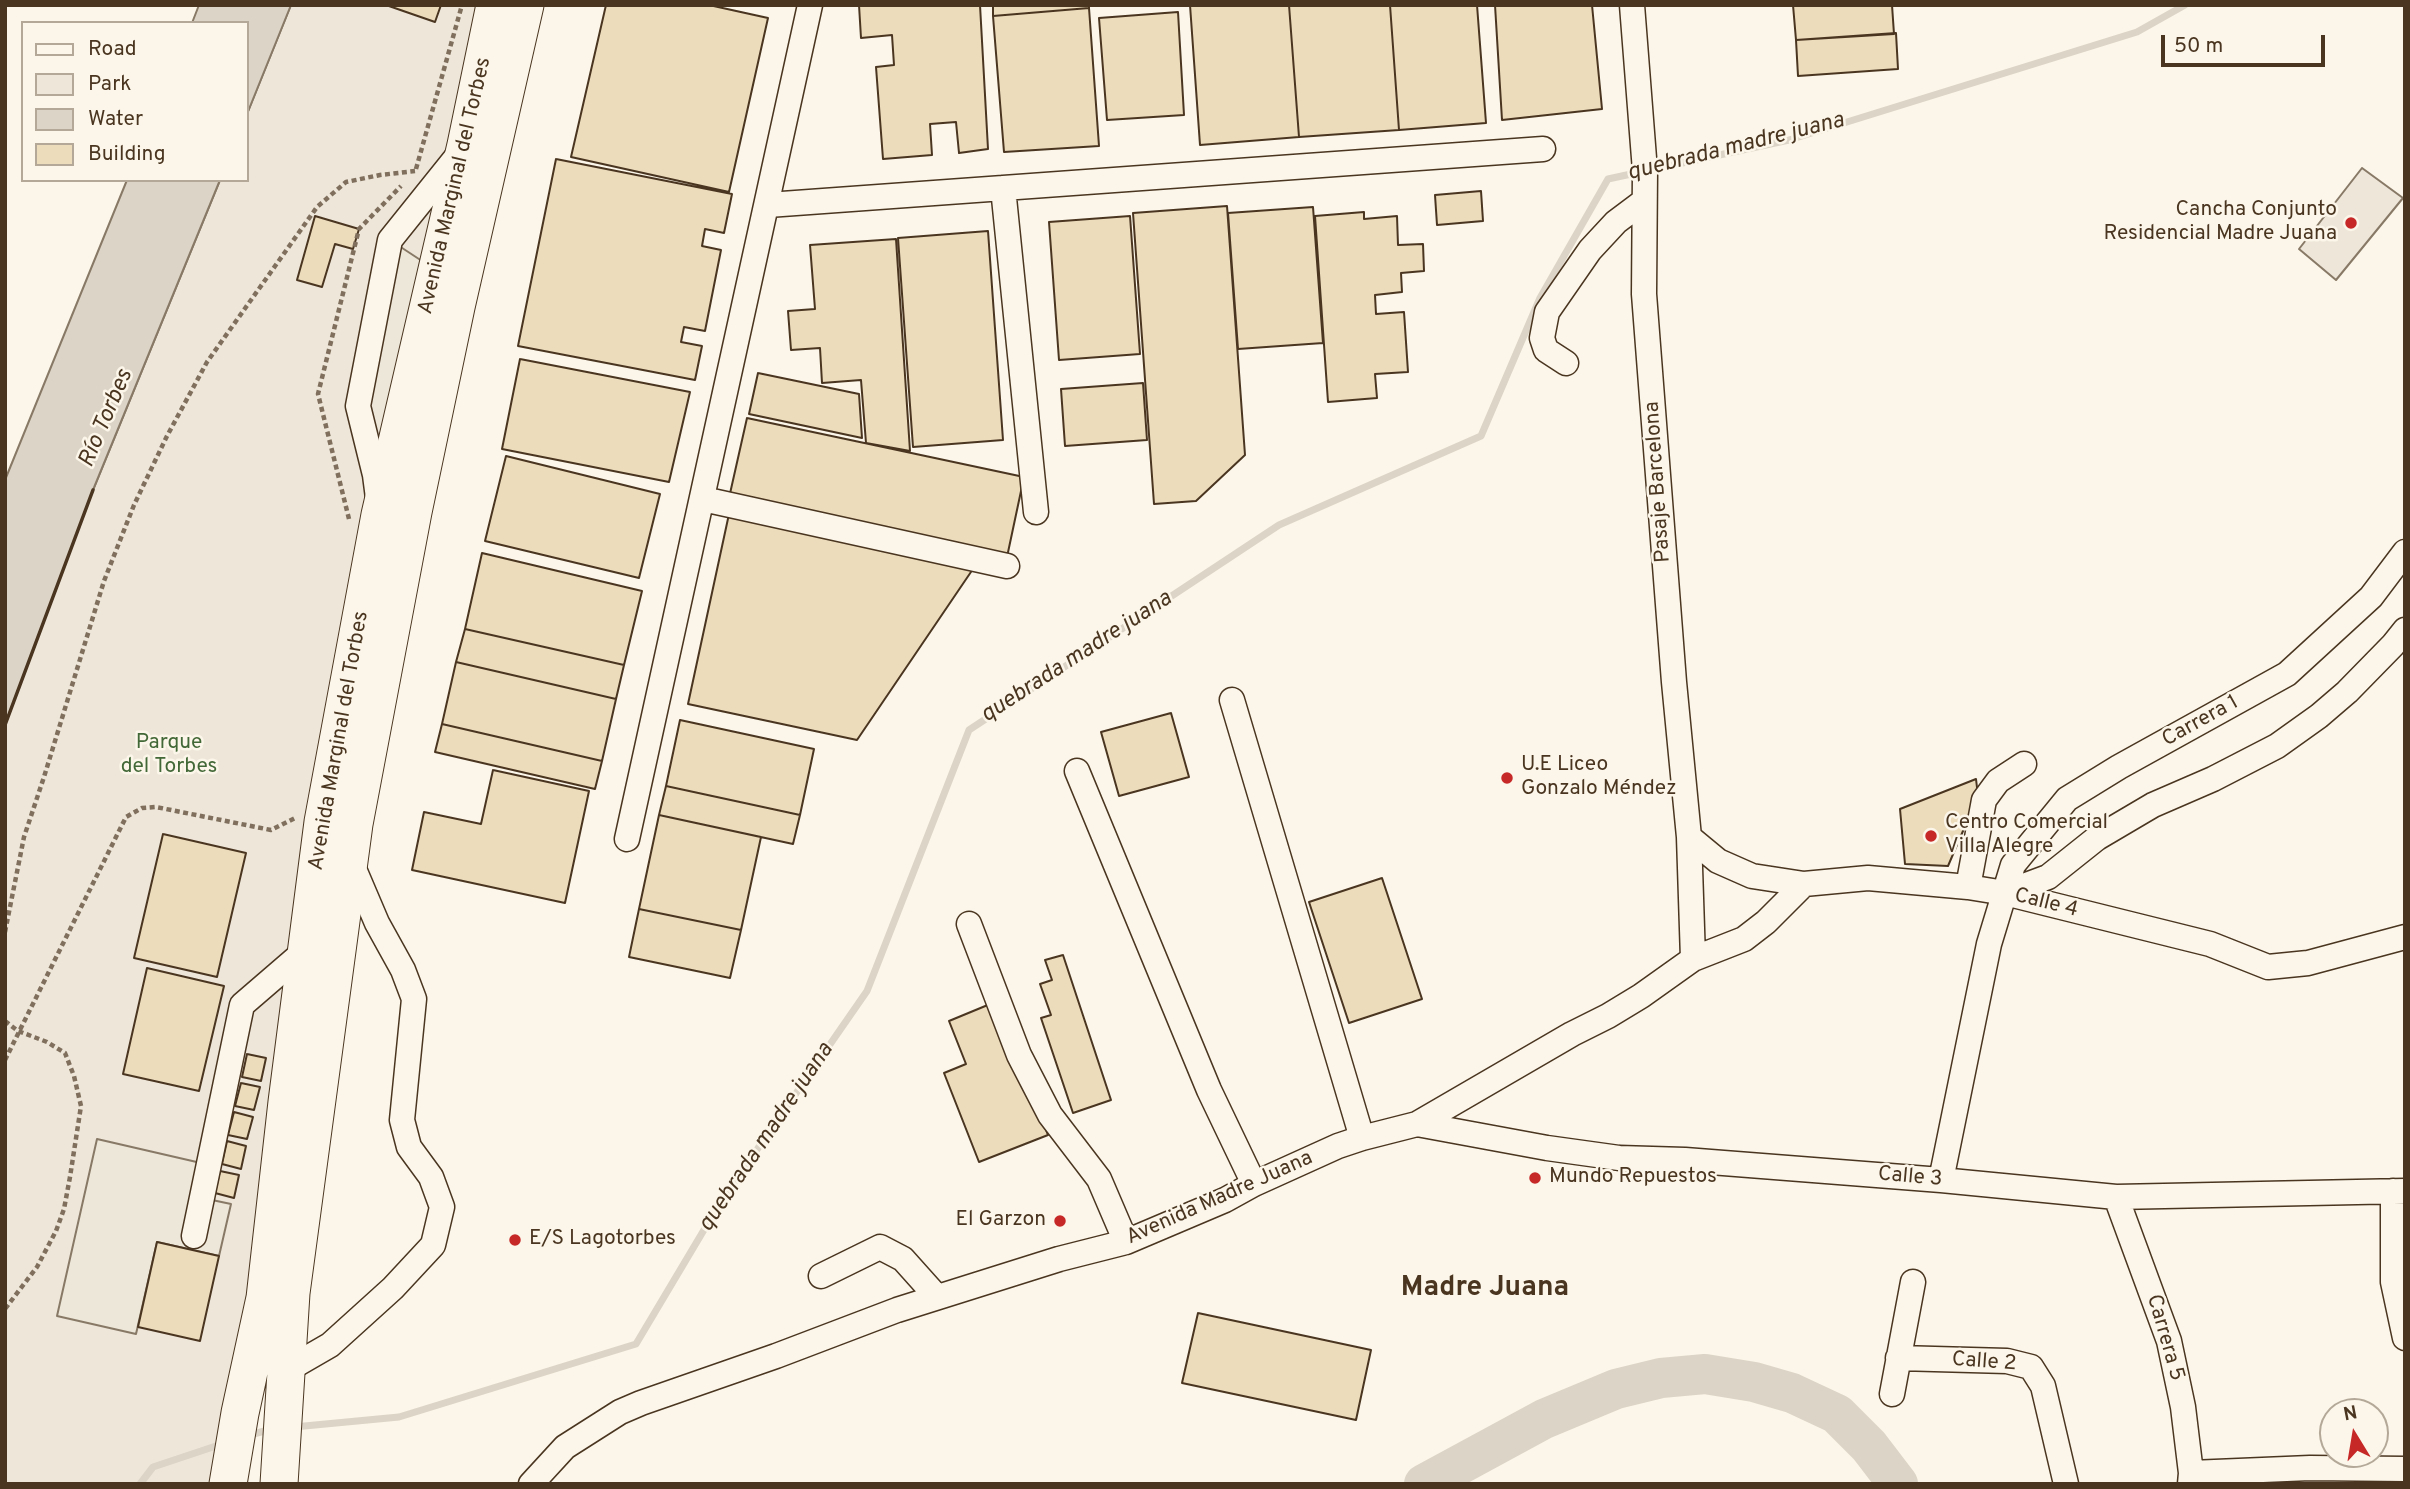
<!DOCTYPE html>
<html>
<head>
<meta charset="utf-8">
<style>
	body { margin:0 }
	#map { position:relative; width:2410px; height:1489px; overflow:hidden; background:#fbf6e9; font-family:Overpass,sans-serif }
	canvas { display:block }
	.frame { position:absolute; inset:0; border:7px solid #4a3520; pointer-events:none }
	.legend { position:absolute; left:21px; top:21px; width:228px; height:161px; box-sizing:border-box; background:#fbf6e9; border:2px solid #b4a999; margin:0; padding:9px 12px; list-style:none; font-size:21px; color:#4a3520 }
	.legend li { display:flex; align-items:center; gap:14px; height:35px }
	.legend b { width:35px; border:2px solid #b4a999 }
	.north { position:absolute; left:2319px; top:1398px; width:70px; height:70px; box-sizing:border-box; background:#fbf6e9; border:2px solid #b4a999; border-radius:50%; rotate:349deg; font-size:19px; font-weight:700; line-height:28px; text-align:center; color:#4a3520 }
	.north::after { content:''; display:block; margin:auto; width:24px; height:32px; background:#c62828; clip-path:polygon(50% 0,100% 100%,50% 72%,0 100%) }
	.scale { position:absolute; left:2161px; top:35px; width:164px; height:32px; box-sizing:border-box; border:4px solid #4a3520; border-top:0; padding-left:9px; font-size:21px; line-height:24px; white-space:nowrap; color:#4a3520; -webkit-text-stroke:5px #fbf6e9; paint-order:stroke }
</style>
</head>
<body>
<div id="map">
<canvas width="2410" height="1489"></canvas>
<div class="frame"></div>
<ul class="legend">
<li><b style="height:9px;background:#fbf6e9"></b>Road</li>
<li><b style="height:19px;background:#ede6d9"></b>Park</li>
<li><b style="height:19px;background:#dcd4c6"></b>Water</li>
<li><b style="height:19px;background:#ecdcbc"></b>Building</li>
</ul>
<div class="north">N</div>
<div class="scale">50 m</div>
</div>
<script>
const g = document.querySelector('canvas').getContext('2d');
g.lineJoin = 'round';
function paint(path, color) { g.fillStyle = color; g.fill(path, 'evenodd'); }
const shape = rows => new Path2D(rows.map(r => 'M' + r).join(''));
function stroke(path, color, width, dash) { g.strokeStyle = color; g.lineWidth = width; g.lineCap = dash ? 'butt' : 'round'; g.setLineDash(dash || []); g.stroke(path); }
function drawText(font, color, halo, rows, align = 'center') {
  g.font = font + ' Overpass,sans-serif'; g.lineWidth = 5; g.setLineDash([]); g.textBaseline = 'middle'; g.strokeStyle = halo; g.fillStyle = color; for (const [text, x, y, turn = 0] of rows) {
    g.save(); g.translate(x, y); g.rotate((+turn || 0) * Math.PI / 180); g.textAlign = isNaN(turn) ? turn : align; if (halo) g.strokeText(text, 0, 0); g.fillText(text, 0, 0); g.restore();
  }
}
const green = shape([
	[291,5,495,5,228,1484,5,1484,5,725,93,490,220,180,247,180,247,114,291,5],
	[2362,168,2403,198,2336,280,2299,249,2362,168]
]);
const parking = shape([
	[390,240,425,263,375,475,358,406,390,240],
	[97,1139,201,1163,193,1196,231,1204,219,1256,157,1242,136,1334,57,1316,97,1139]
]);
const water = shape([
	[199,5,291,5,247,114,247,23,192,23,199,5],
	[127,180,220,180,93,490,5,725,5,480,127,180]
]);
const stream = shape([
	[294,1427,399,1417,636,1344,720,1203,867,991,969,730,1279,525,1481,436,1540,298,1608,179,1789,140,2137,32,2185,5],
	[246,1436,272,1429],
	[140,1484,153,1467,225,1443]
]);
const river = shape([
	[1424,1484,1544,1419,1616,1389,1661,1378,1705,1374,1754,1382,1792,1393,1837,1414,1869,1446,1898,1484]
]);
const building = shape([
	[386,5,441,5,435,22,386,5],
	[606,5,709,5,768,18,729,192,571,157,606,5],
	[859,5,980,5,988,149,959,153,956,122,930,124,932,155,883,159,876,67,894,65,892,35,861,38,859,5],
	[993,5,1089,5,1089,8,993,16,993,5],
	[1190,5,1289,5,1299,137,1200,145,1190,5],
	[1289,5,1390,5,1399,130,1299,137,1289,5],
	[1390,5,1477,5,1486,123,1399,130,1390,5],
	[1495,5,1592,5,1602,109,1502,120,1495,5],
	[1793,5,1892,5,1894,34,1796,40,1793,5],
	[1089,8,1099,146,1004,152,993,16,1089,8],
	[1178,12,1184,115,1107,120,1099,18,1178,12],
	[1896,33,1898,69,1798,76,1796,40,1896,33],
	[556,159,732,194,724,233,705,229,702,246,721,250,705,331,684,327,681,342,702,346,695,380,518,346,556,159],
	[1481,191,1483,221,1437,225,1435,195,1481,191],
	[1227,206,1245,455,1196,501,1154,504,1133,213,1227,206],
	[1313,207,1323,343,1238,349,1228,213,1313,207],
	[1364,212,1364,219,1397,216,1398,245,1423,244,1424,271,1401,273,1402,292,1375,295,1376,314,1404,312,1408,372,1375,374,1377,398,1328,402,1315,216,1364,212],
	[315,216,359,229,353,249,335,244,322,287,297,280,315,216],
	[1130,216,1140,354,1059,360,1049,222,1130,216],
	[988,231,1003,440,913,447,898,238,988,231],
	[896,239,910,451,866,443,861,380,822,383,820,348,791,350,788,311,815,309,810,245,896,239],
	[520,359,690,392,669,482,502,449,520,359],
	[758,373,859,394,862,438,749,414,758,373],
	[1143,383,1147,440,1065,446,1061,389,1143,383],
	[747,418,1024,477,1007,557,729,498,747,418],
	[506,456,660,494,639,578,485,541,506,456],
	[729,514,975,566,857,740,688,704,729,514],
	[482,553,642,591,624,665,465,629,482,553],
	[465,629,624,665,616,699,456,662,465,629],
	[456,662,616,699,602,761,442,724,456,662],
	[1171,713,1189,777,1119,796,1101,732,1171,713],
	[680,720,814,749,800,815,666,786,680,720],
	[442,724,602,761,595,789,435,752,442,724],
	[493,770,589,791,565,903,412,870,424,812,481,824,493,770],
	[1976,779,1978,796,1948,866,1905,864,1900,809,1976,779],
	[666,786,800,815,793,844,659,815,666,786],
	[659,815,761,837,741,930,639,909,659,815],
	[163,834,246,853,217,977,134,958,163,834],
	[1382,878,1422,999,1349,1023,1309,902,1382,878],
	[639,909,741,930,730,978,629,957,639,909],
	[1063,955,1111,1100,1073,1113,1041,1018,1051,1015,1040,984,1052,980,1045,960,1063,955],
	[147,968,224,986,199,1091,123,1074,147,968],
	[995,1002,1048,1135,979,1162,944,1073,966,1064,949,1021,995,1002],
	[247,1054,266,1058,261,1081,242,1077,247,1054],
	[241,1083,260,1087,254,1110,235,1106,241,1083],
	[234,1112,253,1117,247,1139,228,1135,234,1112],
	[227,1141,246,1146,241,1169,222,1164,227,1141],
	[220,1171,239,1175,234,1198,215,1193,220,1171],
	[157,1242,219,1256,200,1341,138,1327,157,1242],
	[1198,1313,1371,1350,1356,1420,1182,1383,1198,1313]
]);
const path = shape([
	[416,169,462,5],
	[349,519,318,394,359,229,401,186],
	[5,932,24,837,44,777,104,581,134,505,167,436,207,362,317,207,346,182,380,175,415,171],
	[5,1021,18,1031,47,1042,65,1053,74,1076,81,1106,70,1177,64,1209,56,1231,37,1267,5,1309],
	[5,1060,126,817,142,808,156,807,271,830,295,818]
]);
const minor = shape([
	[1632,5,1645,171,1644,294,1674,682,1689,837,1693,959],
	[1003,188,1036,512],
	[768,205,1543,149],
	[1566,363,1546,350,1542,338,1547,312,1590,250,1616,222,1644,201],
	[378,498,375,475,358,406,390,240,459,154],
	[703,499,1007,566],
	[1232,700,1362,1138],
	[1077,771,1209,1090,1254,1184],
	[1689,837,1718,861,1752,876,1804,884,1868,878,1968,887,2005,893,2210,944,2268,967,2308,963,2405,937],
	[627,839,810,5],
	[1968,887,1984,800,1998,781,2024,764],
	[2005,893,2048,877,2097,838,2153,805,2213,779,2277,746,2319,716,2347,692,2393,645,2405,630],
	[969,924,1019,1055,1050,1115,1099,1179,1126,1242],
	[1417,1124,1547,1148,1619,1158,1685,1160,1941,1180,2116,1197,2405,1191],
	[1941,1180,1989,944,2013,865,2067,799,2119,767,2287,674,2371,597,2405,552],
	[2393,1191,2393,1282,2405,1338],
	[2116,1197,2169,1341,2183,1407,2191,1473,2190,1484],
	[194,1236,242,1005,307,949],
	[821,1276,880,1247,903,1259,937,1297],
	[1898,1358,2007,1361,2031,1367,2043,1386,2066,1484],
	[285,1371,330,1345,393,1288,433,1245,442,1207,431,1177,409,1147,402,1120,414,999,403,970,377,923,351,862],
	[1892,1394,1913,1282],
	[2191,1473,2310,1468,2405,1469],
	[531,1484,565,1447,620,1412,641,1403,776,1356,897,1310,1059,1259,1126,1242,1225,1200,1254,1184,1338,1146,1362,1138,1417,1124,1572,1034,1608,1016,1641,996,1693,959,1744,939,1766,922,1804,884]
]);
const highway = shape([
	[228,1484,240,1413,265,1298,287,1102,323,822,380,515,466,145,495,5],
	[279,1484,291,1293,354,824,413,512,456,307,525,5]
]);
const wall = shape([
	[5,725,93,490]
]);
const markers = [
	[2351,223,7,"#c62828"],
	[1507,778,7,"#c62828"],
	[1931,836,7,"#c62828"],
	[1535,1178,7,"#c62828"],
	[1060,1221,7,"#c62828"],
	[515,1240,7,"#c62828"]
];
const streetNames = [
	["Avenida Marginal del Torbes",456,186,-77],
	["Pasaje Barcelona",1659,482,-94],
	["Carrera 1",2201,722,-29],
	["Avenida Marginal del Torbes",340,741,-80],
	["Calle 4",2046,904,14],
	["Calle 3",1910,1178,5],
	["Avenida Madre Juana",1220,1199,-24],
	["Carrera 5",2164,1338,74],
	["Calle 2",1984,1363,4]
];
const poiNames = [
	["Cancha Conjunto",2337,211,"right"],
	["Residencial Madre Juana",2337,235,"right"],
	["U.E Liceo",1521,766],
	["Gonzalo Méndez",1521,790],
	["Centro Comercial",1945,824],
	["Villa Alegre",1945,848],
	["Mundo Repuestos",1549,1178],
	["El Garzon",1046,1221,"right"],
	["E/S Lagotorbes",529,1240]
];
const parkNames = [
	["Parque",169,744],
	["del Torbes",169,768]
];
const waterNames = [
	["quebrada madre juana",1736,148,-14],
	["Río Torbes",107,419,-67],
	["quebrada madre juana",1077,658,-33],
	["quebrada madre juana",767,1138,-56]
];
const districtNames = [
	["Madre Juana",1485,1289]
];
paint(green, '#ede6d9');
stroke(green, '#887966', 2);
paint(parking, '#ede7d9');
stroke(parking, '#887966', 2);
paint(water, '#dcd4c6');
stroke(water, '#887966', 2);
stroke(stream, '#dcd4c6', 7);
stroke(river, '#dcd4c6', 40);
paint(building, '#ecdcbc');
stroke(building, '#4a3520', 2);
stroke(minor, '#4a3520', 27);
stroke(highway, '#4a3520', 39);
stroke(path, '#7f6f5c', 4.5, [5, 3.5]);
stroke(minor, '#fbf6e9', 24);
stroke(highway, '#fbf6e9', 37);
stroke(wall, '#4a3520', 3.5);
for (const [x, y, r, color] of markers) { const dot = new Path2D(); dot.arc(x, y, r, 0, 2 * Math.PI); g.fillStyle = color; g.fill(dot); stroke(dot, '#fbf6e9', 2.5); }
drawText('21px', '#4a3520', '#fbf6e9', streetNames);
drawText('21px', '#4a3520', '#fbf6e9', poiNames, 'left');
drawText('21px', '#436837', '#fbf6e9', parkNames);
drawText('italic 23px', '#4a3520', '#fbf6e9', waterNames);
drawText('bold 28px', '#4a3520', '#fbf6e9', districtNames);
</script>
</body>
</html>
